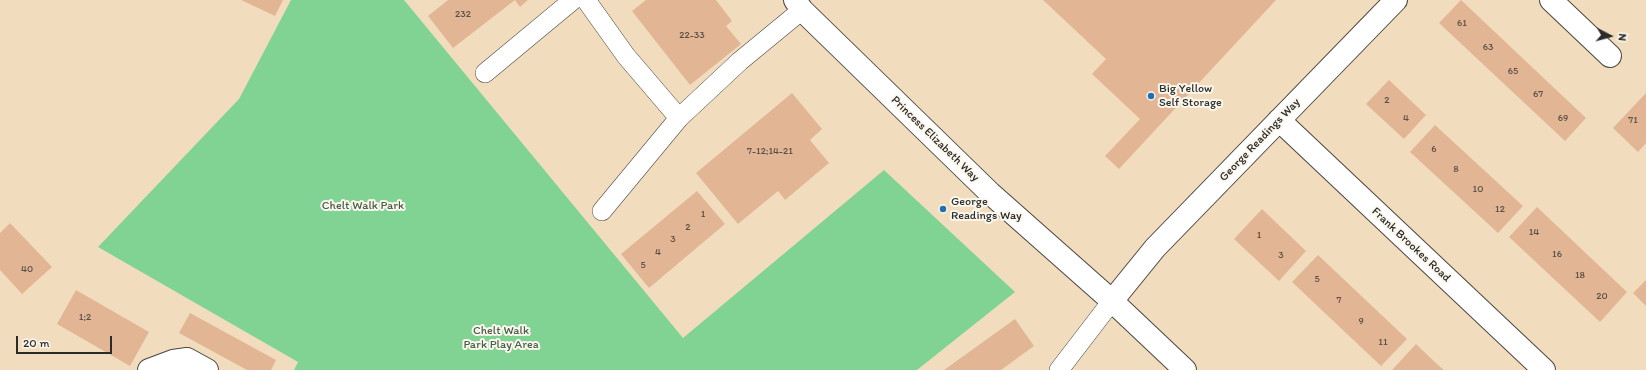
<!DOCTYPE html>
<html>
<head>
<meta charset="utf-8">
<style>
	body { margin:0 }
	#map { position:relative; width:1646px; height:370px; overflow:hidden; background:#f1ddbd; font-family:Itim,sans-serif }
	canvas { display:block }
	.north { position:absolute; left:1590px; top:16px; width:40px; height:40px; -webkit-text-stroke:3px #fbf7ec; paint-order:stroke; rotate:96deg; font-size:11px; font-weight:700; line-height:16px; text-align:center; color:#2b2b2b }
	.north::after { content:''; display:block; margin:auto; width:14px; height:18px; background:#2b2b2b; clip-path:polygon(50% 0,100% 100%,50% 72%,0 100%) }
	.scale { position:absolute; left:16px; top:336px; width:96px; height:18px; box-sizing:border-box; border:2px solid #2b2b2b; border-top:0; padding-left:5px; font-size:12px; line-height:14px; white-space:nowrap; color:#2b2b2b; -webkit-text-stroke:3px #fbf7ec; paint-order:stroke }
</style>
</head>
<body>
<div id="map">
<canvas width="1646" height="370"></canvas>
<div class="north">N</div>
<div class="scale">20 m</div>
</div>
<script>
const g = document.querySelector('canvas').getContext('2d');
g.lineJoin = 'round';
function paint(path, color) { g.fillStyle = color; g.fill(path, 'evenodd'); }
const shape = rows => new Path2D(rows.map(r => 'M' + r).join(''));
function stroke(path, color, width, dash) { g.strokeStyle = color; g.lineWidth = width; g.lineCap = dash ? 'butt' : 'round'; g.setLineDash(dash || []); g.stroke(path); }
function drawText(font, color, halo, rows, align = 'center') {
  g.font = font + ' Itim,sans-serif'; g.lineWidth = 4; g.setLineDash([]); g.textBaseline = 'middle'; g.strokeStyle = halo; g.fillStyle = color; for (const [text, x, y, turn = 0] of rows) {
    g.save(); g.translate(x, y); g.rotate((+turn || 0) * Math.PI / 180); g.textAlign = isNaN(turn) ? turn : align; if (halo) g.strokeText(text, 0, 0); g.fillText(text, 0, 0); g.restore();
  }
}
const green = shape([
	[291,0,404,0,683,338,884,170,1015,292,917,370,294,370,298,362,98,247,239,99]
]);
const building = shape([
	[241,0,283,0,275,16],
	[448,0,528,0,520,7,515,0,453,48,428,16],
	[646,0,716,0,732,21,726,26,741,44,690,85,632,11],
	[1043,0,1276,0,1119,169,1105,156,1140,119,1092,74,1106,59],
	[1461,0,1586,118,1565,141,1439,23],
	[1389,80,1426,115,1404,139,1366,104],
	[792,93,822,129,810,140,829,163,785,200,778,191,738,224,696,173],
	[1646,93,1646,143,1638,152,1613,128],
	[1435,125,1523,206,1498,233,1410,152],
	[697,191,725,224,649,288,621,254],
	[1537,207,1627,292,1600,322,1509,237],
	[1262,209,1306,251,1279,281,1234,239],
	[10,223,52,267,22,294,0,270,0,233],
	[1318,255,1407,339,1381,366,1292,282],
	[1646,280,1646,306,1633,293],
	[76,290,149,332,130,366,57,324],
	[190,313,276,360,271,370,247,370,179,333],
	[1015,319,1034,346,1001,370,944,370],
	[1416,344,1438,365,1444,370,1392,370]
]);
const lane = shape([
	[586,0,626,56,679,118],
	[485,73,573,0],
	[602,211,679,118,740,61,802,10],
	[1059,370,1112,301]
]);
const street = shape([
	[1551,0,1610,56],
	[1279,120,1544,370],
	[1112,301,1155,248,1396,0],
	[149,370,173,361,187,359,207,370]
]);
const primary = shape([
	[795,0,802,10,990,193,1112,301,1185,370]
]);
const markers = [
	[1151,96,4,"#1f6fb2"],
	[943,209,4,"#1f6fb2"]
];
const numberNames = [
	["232",463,14],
	["61",1462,23],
	["22-33",692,35],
	["63",1488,47],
	["65",1513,71],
	["67",1538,94],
	["2",1387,100],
	["4",1406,118],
	["69",1563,118],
	["71",1633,120],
	["6",1434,149],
	["7-12;14-21",770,151],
	["8",1456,169],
	["10",1478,189],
	["12",1500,209],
	["1",703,214],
	["2",688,227],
	["14",1534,232],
	["1",1259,235],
	["3",673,239],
	["4",658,252],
	["16",1557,254],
	["3",1281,255],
	["5",643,265],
	["40",27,269],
	["18",1580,275],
	["5",1317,279],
	["20",1602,296],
	["7",1339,300],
	["1;2",85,317],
	["9",1361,321],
	["11",1383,342]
];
const poiNames = [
	["Big Yellow",1159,89],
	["Self Storage",1159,103],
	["George",951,202],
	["Readings Way",951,216]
];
const streetNames = [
	["Princess Elizabeth Way",935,139,44],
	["George Readings Way",1260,140,-46],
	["Frank Brookes Road",1411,245,43]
];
const parkNames = [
	["Chelt Walk Park",363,206],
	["Chelt Walk",501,331],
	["Park Play Area",501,345]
];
paint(green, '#81d394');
paint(building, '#e2b694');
stroke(lane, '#494641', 20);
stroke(street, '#494641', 24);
stroke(primary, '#494641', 24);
stroke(lane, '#fff', 19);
stroke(street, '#fff', 22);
stroke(primary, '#fff', 22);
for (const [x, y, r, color] of markers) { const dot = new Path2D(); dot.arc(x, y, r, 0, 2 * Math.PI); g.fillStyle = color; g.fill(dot); stroke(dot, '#fbf7ec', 1.5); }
drawText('10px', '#594e45', null, numberNames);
drawText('12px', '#2b2b2b', '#fbf7ec', poiNames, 'left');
drawText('12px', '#2b2b2b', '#fbf7ec', streetNames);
drawText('12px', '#455d4a', '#fbf7ec', parkNames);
</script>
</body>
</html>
